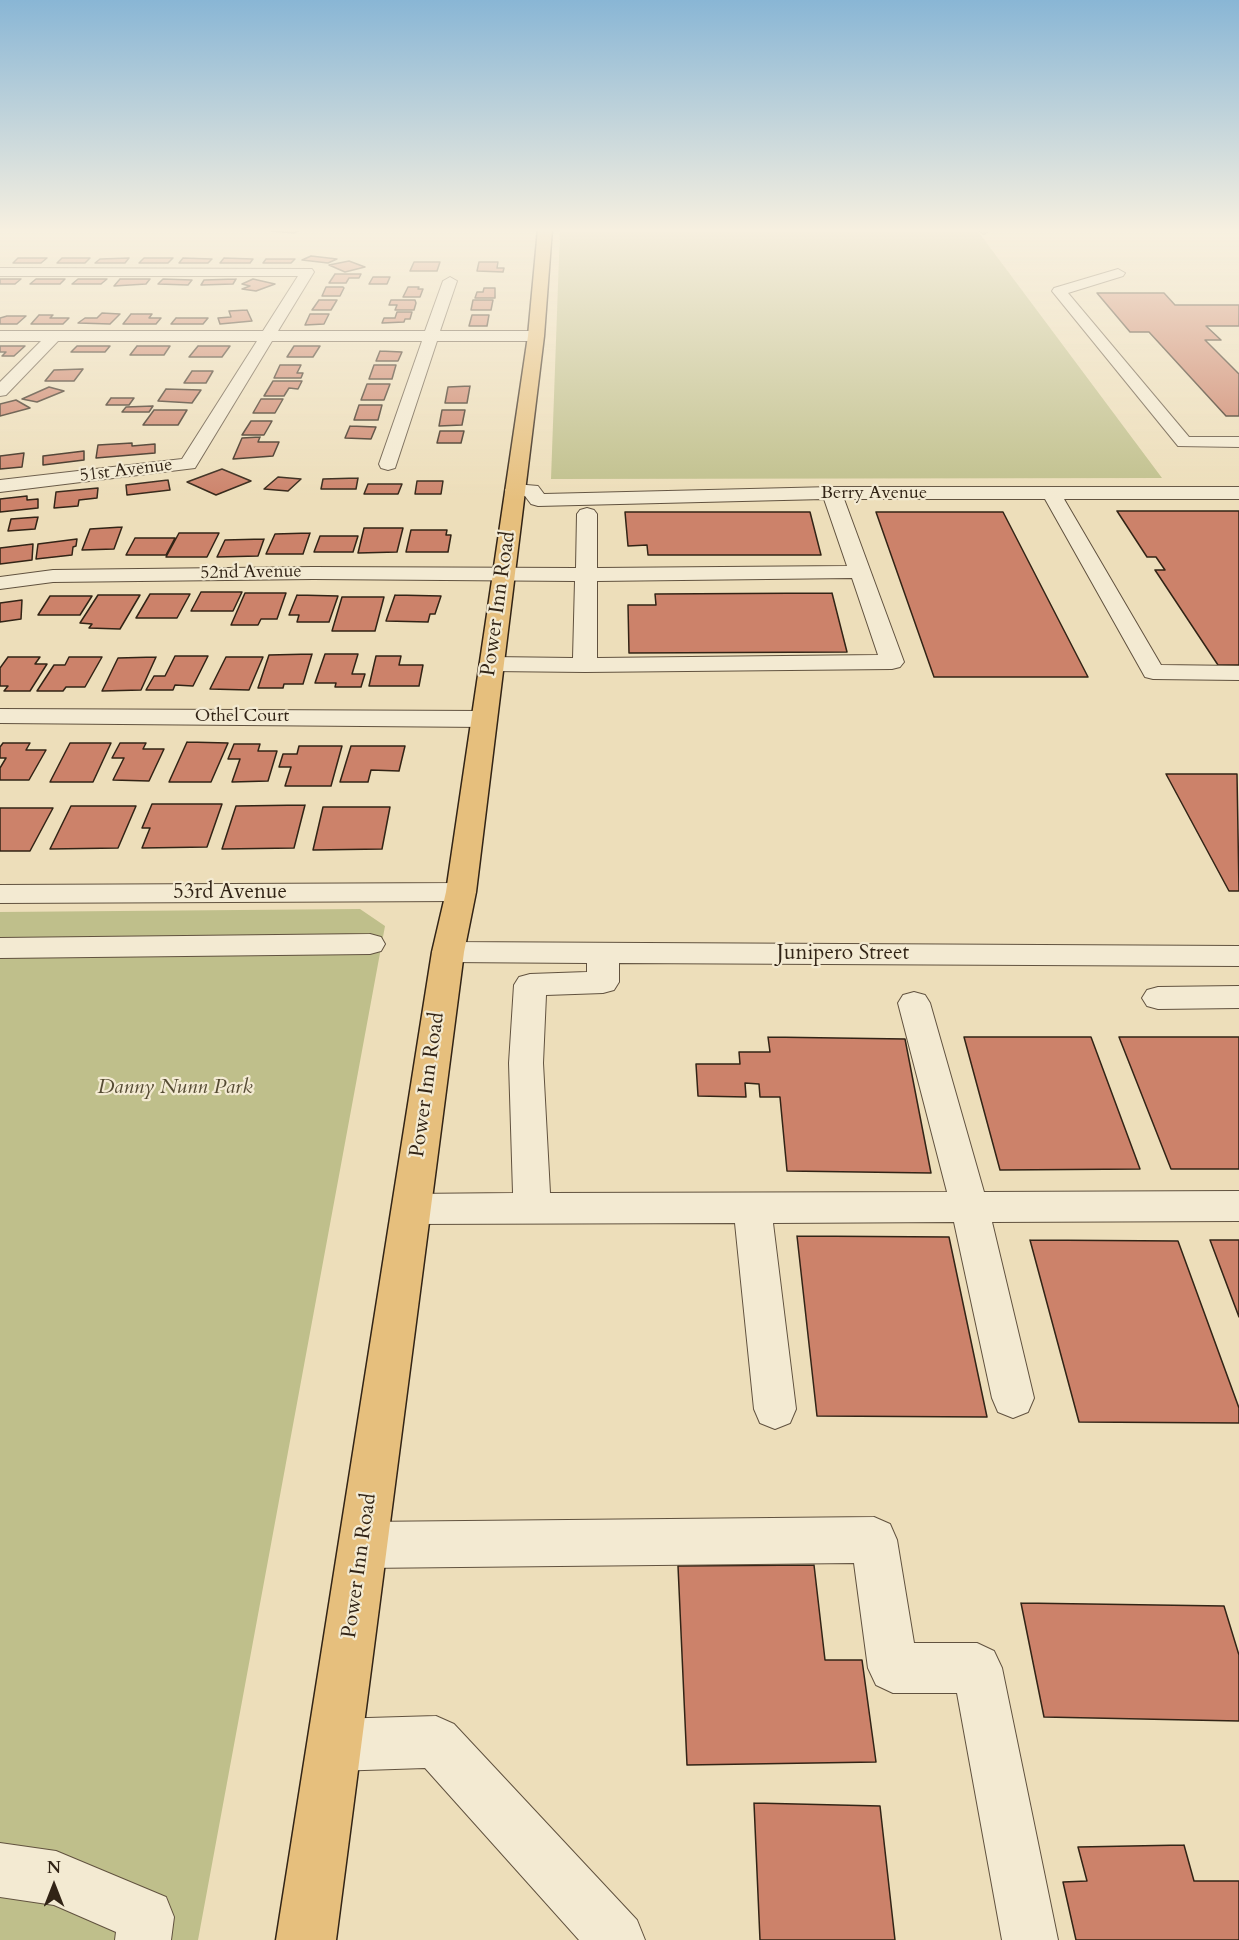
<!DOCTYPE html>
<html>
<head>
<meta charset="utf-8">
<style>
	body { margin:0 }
	#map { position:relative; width:1239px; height:1940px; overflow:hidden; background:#eddeba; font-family:Cardo,serif }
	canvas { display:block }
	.north { position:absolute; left:24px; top:1856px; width:60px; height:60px; -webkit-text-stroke:4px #f3ead2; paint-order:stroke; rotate:0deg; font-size:16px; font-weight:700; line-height:24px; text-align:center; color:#322416 }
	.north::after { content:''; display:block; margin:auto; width:21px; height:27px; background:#322416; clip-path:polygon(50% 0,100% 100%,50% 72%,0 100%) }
</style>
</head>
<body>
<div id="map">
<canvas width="1239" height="1940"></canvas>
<div class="north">N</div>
</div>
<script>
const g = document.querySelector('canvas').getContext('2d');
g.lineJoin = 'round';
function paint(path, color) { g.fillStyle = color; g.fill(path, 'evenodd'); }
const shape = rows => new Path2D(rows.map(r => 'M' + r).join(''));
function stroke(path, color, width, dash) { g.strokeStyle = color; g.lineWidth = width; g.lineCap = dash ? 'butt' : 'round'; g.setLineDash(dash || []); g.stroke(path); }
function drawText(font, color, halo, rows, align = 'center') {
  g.font = font + ' Cardo,serif'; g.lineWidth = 4.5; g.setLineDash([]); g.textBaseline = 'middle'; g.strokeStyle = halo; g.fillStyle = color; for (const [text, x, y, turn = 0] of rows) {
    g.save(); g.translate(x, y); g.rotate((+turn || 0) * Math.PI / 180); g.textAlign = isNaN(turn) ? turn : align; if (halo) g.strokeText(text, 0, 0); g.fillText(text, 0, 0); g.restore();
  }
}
const green = shape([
	[560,229,977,230,1162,478,551,479],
	[360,909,385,926,198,1940,0,1940,0,912]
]);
const building = shape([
	[273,229,302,229,294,233,271,231,273,229],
	[311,256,337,259,328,263,302,260,311,256],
	[18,258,47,258,41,263,13,263,18,258],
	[62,258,90,258,85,263,57,263,62,258],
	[129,258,125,263,95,263,100,259,129,258],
	[144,258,173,258,168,263,139,263,144,258],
	[183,258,212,259,208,263,179,263,183,258],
	[224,258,253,259,250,263,220,263,224,258],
	[266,259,295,259,291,263,263,263,266,259],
	[349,261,365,267,345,272,329,265,349,261],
	[414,262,440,262,437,271,410,271,414,262],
	[479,262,498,262,497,268,504,268,503,272,477,271,479,262],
	[335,274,361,274,359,278,349,278,346,283,329,283,335,274],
	[373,277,390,277,387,284,369,284,373,277],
	[0,279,21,279,15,284,0,284,0,279],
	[36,279,65,279,60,284,30,284,36,279],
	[78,279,107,279,101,284,72,284,78,279],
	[120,279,150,279,146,284,114,286,120,279],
	[163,279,192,280,188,285,158,284,163,279],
	[236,279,233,284,201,285,204,280,236,279],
	[253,279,275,284,256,291,242,289,250,286,242,284,253,279],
	[326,287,343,287,344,288,340,296,322,296,326,287],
	[408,287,419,287,418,289,423,289,420,297,403,297,408,287],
	[484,288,495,288,495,298,475,298,477,292,483,292,484,288],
	[1097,293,1164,293,1175,305,1239,305,1239,326,1206,326,1221,340,1205,340,1239,374,1239,416,1226,416,1149,332,1130,332,1097,293],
	[319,300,337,300,331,310,312,310,319,300],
	[391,300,415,300,416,303,414,310,395,310,397,305,389,305,391,300],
	[473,300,493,300,491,310,471,310,473,300],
	[247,310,252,321,220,324,218,318,231,317,229,311,247,310],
	[397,312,412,312,410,319,405,319,404,322,382,323,384,318,395,318,397,312],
	[102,313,120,314,110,324,78,323,85,318,97,318,102,313],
	[131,314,152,314,149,318,161,318,156,324,123,324,131,314],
	[310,314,329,314,324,324,305,325,310,314],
	[39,315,53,315,50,318,69,318,63,324,31,324,39,315],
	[472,315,489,315,487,326,469,326,472,315],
	[7,316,26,316,17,324,0,324,0,318,7,316],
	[176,318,208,318,203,324,171,324,176,318],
	[0,346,25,346,14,356,2,356,6,352,0,352,0,346],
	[77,346,110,346,105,352,71,352,77,346],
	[137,346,170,346,164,355,130,355,137,346],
	[198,346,230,346,222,357,189,357,198,346],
	[294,346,320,346,313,357,287,357,294,346],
	[380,351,402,352,398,361,376,361,380,351],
	[280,365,301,365,297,373,303,373,301,378,274,378,280,365],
	[374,365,396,365,392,379,369,379,374,365],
	[83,369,74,381,45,381,54,370,83,369],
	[192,371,213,371,206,383,184,383,192,371],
	[273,381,302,381,298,389,289,388,284,396,264,396,273,381],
	[367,384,390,384,384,400,361,400,367,384],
	[470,386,467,403,445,403,448,387,470,386],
	[49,387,64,391,37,402,22,399,49,387],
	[166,389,201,390,192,403,158,401,166,389],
	[111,398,134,398,129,405,106,405,111,398],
	[261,399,283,399,275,413,253,413,261,399],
	[16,400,30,408,0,416,0,404,16,400],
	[359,405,382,405,378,420,354,420,359,405],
	[153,406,149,412,122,412,126,407,153,406],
	[154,410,187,410,178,425,143,425,154,410],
	[442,410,465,410,462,425,439,426,442,410],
	[251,421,272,421,264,435,242,435,251,421],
	[350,426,376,427,371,439,345,438,350,426],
	[440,431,464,431,461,443,437,443,440,431],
	[260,437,258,442,279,442,273,456,233,459,242,438,260,437],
	[132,443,132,446,155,444,155,453,96,458,98,445,132,443],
	[84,451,84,460,43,465,43,456,84,451],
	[24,453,22,467,0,469,0,456,24,453],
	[222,469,251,481,216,495,187,482,222,469],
	[278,477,301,479,288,491,264,489,278,477],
	[358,478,356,489,321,489,323,479,358,478],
	[168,480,170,490,127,495,126,485,168,480],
	[417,481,443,481,441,494,415,494,417,481],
	[368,484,402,484,398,494,364,494,368,484],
	[98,488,97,498,79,500,78,506,54,508,56,492,98,488],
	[27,496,27,500,38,499,38,508,0,512,0,499,27,496],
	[1117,511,1239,511,1239,665,1218,665,1155,570,1165,570,1156,557,1147,557,1117,511],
	[625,512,810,512,821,555,648,555,647,545,628,546,625,512],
	[876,512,1003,512,1088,677,934,677,876,512],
	[38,517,35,529,8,531,11,519,38,517],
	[122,527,114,549,82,550,90,529,122,527],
	[364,528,403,528,397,552,358,553,364,528],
	[411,530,447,530,446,535,451,535,448,552,406,552,411,530],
	[179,533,219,533,207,557,166,557,179,533],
	[310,533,303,554,266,554,275,534,310,533],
	[320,536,358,536,353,552,314,552,320,536],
	[135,538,175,538,166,555,126,555,135,538],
	[77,539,76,546,73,547,72,555,36,559,38,544,77,539],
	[264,539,258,556,217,557,225,540,264,539],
	[33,544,32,560,0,564,0,548,33,544],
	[201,592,242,592,233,611,191,611,201,592],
	[245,593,286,593,277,619,261,619,258,625,231,625,245,593],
	[832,593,847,652,629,653,628,605,656,605,655,594,832,593],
	[150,594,190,594,177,618,136,618,150,594],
	[98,595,140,595,120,629,89,628,92,624,80,623,98,595],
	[297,595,338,596,329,622,297,622,299,615,289,615,297,595],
	[395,595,441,596,435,614,430,614,428,622,386,621,395,595],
	[50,596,92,596,80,615,38,615,50,596],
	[342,597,384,597,375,631,332,631,342,597],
	[22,600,21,619,0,622,0,603,22,600],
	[312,654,303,684,284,684,283,688,258,688,269,655,312,654],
	[325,654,358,654,352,674,365,674,361,687,335,687,336,683,315,683,325,654],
	[175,656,208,656,193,686,175,685,173,690,146,690,154,676,165,676,175,656],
	[376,656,401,656,399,665,423,665,419,686,369,686,376,656],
	[8,657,40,657,35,664,47,664,30,691,4,691,8,686,0,686,0,668,8,657],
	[69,657,102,657,85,687,66,687,63,691,37,691,54,665,65,665,69,657],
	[156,657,141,690,102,691,118,658,156,657],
	[226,657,263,657,249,690,210,689,226,657],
	[187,742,228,743,211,782,169,782,187,742],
	[3,743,30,743,26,750,46,750,29,780,0,780,0,768,6,758,0,758,0,747,3,743],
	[70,743,111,743,93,782,50,782,70,743],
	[120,743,146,743,143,749,164,749,149,781,113,780,124,758,112,758,120,743],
	[234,744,260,744,258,751,277,751,268,781,232,782,240,759,228,759,234,744],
	[299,746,342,746,331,786,285,786,291,767,279,767,283,754,297,754,299,746],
	[351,746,405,746,399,771,371,770,368,782,340,782,351,746],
	[1166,774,1237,774,1239,891,1229,891,1166,774],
	[152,804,222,804,207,847,142,848,150,828,142,828,152,804],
	[305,805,294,848,222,849,236,806,305,805],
	[71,806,136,806,118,848,50,849,71,806],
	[323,807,390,807,382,849,313,850,323,807],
	[0,808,53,808,30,851,0,851,0,808],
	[768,1037,905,1039,931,1173,787,1171,780,1097,760,1097,759,1084,745,1083,746,1097,698,1096,696,1064,740,1064,739,1052,770,1052,768,1037],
	[964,1037,1091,1037,1140,1169,1000,1170,964,1037],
	[1119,1037,1239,1037,1239,1169,1171,1169,1119,1037],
	[797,1236,949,1237,987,1417,817,1416,797,1236],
	[1030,1240,1178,1241,1239,1408,1239,1423,1079,1422,1030,1240],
	[1210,1240,1239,1240,1239,1317,1210,1240],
	[814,1565,825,1660,862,1660,876,1762,687,1765,678,1566,814,1565],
	[1021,1603,1224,1606,1239,1655,1239,1721,1044,1717,1021,1603],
	[754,1803,880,1806,895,1940,760,1940,754,1803],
	[1184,1845,1194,1881,1239,1881,1239,1940,1076,1940,1063,1882,1087,1881,1078,1847,1184,1845]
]);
const minor = shape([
	[977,229,989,229,990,230,984,234,977,229],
	[0,268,312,269,314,272,278,331,425,331,443,281,450,277,457,281,440,331,536,331,544,336,536,341,437,341,395,468,388,470,381,468,379,464,422,341,272,341,195,468,0,492,0,480,182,459,257,341,58,341,6,395,0,396,0,382,41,341,0,341,0,331,263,331,298,276,0,276,0,268],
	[1118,269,1125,273,1123,276,1068,293,1189,437,1239,437,1239,447,1178,446,1052,291,1054,288,1118,269],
	[515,484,538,486,544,494,832,487,1239,487,1239,499,1064,499,1161,665,1239,666,1239,680,1153,679,1145,677,1045,499,844,499,904,662,900,667,892,669,585,672,491,671,483,669,479,664,483,659,491,657,573,658,575,581,313,579,53,582,0,589,0,577,53,570,313,567,576,568,577,514,580,510,587,508,594,510,597,514,597,568,847,566,824,499,538,506,531,504,525,496,508,494,505,490,508,486,515,484],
	[852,578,878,655,597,658,597,581,852,578],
	[0,709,484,711,493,714,497,719,493,724,484,727,0,723,0,709],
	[461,883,471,885,476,892,471,899,461,901,0,903,0,885,461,883],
	[370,934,381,937,385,944,381,951,370,954,0,958,0,938,370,934],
	[448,942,1239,946,1239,966,619,963,619,982,614,990,603,993,546,995,543,1063,550,1193,947,1192,898,1003,903,995,914,992,925,995,930,1003,984,1192,1239,1191,1239,1221,992,1222,1034,1398,1028,1412,1013,1418,998,1412,992,1398,954,1222,773,1223,796,1409,790,1423,775,1429,760,1423,754,1409,735,1223,411,1224,398,1220,392,1209,398,1198,411,1194,513,1193,509,1063,514,985,519,977,530,974,587,972,587,963,448,962,437,959,432,952,437,945,448,942],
	[1239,986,1239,1008,1158,1009,1147,1006,1142,998,1147,990,1158,987,1239,986],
	[874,1517,890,1524,897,1540,914,1643,977,1643,994,1651,1002,1668,1058,1940,1002,1940,957,1693,893,1693,876,1685,868,1668,854,1563,363,1568,347,1561,340,1545,347,1529,363,1522,874,1517],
	[436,1716,454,1724,637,1920,645,1940,579,1940,425,1768,334,1771,316,1763,308,1745,316,1727,334,1719,436,1716],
	[0,1843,56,1851,166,1897,174,1917,171,1940,115,1940,116,1932,54,1905,0,1897,0,1843]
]);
const major = shape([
	[538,229,552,229,544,336,476,892,464,952,336,1940,276,1940,432,952,446,892,528,336,538,229]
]);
const farStreetnames = [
	["51st Avenue",126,471,-7],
	["Berry Avenue",874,494],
	["52nd Avenue",251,573,-1],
	["Othel Court",242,717]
];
const streetNames = [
	["Power Inn Road",499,604,-82],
	["53rd Avenue",230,893],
	["Junipero Street",843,954],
	["Power Inn Road",428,1085,-82],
	["Power Inn Road",360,1566,-82]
];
const parkNames = [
	["Danny Nunn Park",175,1088]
];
paint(green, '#bfbf8b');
paint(building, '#cc826a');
stroke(building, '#322416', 1.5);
stroke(minor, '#61523f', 2);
stroke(major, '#322416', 3);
paint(minor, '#f3ead2');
paint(major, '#e6bf7d');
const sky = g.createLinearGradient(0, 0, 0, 501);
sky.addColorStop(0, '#89b6d5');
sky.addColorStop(0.46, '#f7f0e0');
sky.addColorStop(1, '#f7f0e000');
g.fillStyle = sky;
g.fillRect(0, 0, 1239, 501);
drawText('18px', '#322416', '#f3ead2', farStreetnames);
drawText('21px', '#322416', '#f3ead2', streetNames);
drawText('italic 21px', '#554b33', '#f3ead2', parkNames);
</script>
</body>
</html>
